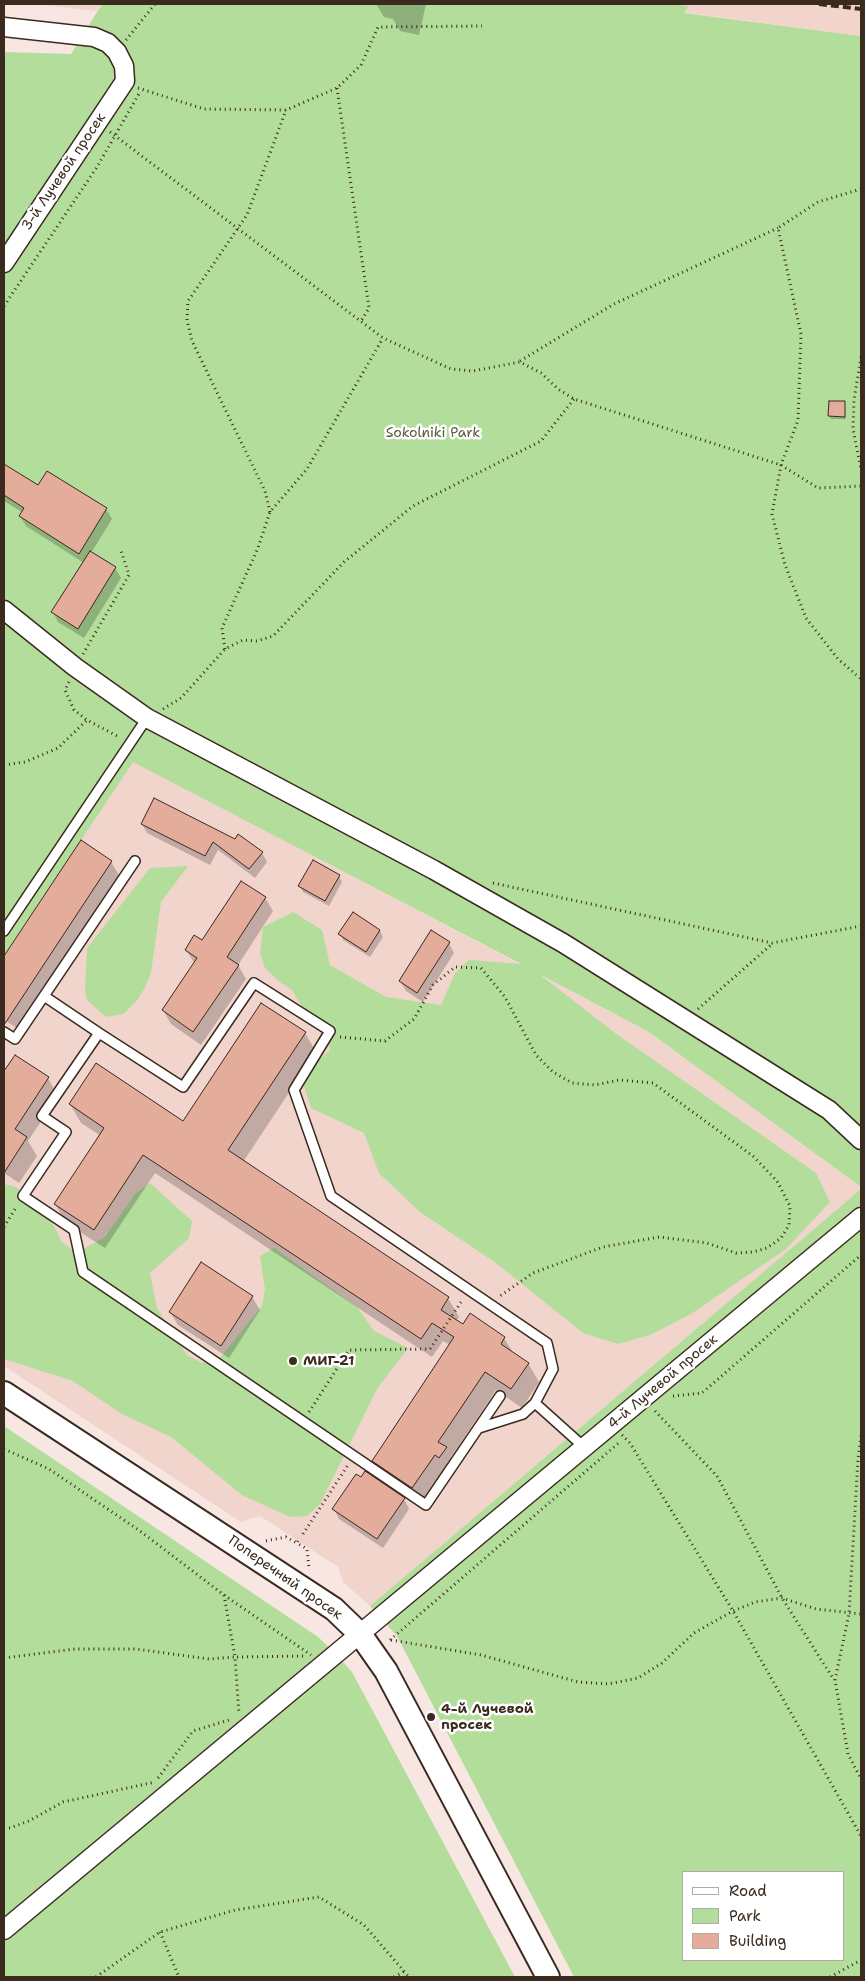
<!DOCTYPE html>
<html>
<head>
<meta charset="utf-8">
<style>
	body { margin:0 }
	#map { position:relative; width:865px; height:1981px; overflow:hidden; background:#f7e6e1; font-family:"Shantell Sans",sans-serif }
	canvas { display:block }
	.frame { position:absolute; inset:0; border:5px solid #3b2a1e; pointer-events:none }
	.legend { position:absolute; left:682px; top:1871px; width:162px; height:90px; box-sizing:border-box; background:#fff; border:1px solid #b1aaa5; margin:0; padding:6px 9px; list-style:none; font-size:15px; color:#3b2a1e }
	.legend li { display:flex; align-items:center; gap:10px; height:25px }
	.legend b { width:25px; border:1px solid #b1aaa5 }
</style>
</head>
<body>
<div id="map">
<canvas width="865" height="1981"></canvas>
<div class="frame"></div>
<ul class="legend">
<li><b style="height:6px;background:#fff"></b>Road</li>
<li><b style="height:14px;background:#b2dd9a"></b>Park</li>
<li><b style="height:14px;background:#e4ac9b"></b>Building</li>
</ul>
</div>
<script>
const g = document.querySelector('canvas').getContext('2d');
g.lineJoin = 'round';
function paint(path, color) { g.fillStyle = color; g.fill(path, 'evenodd'); }
const shape = rows => new Path2D(rows.map(r => 'M' + r).join(''));
function stroke(path, color, width, dash) { g.strokeStyle = color; g.lineWidth = width; g.lineCap = dash ? 'butt' : 'round'; g.setLineDash(dash || []); g.stroke(path); }
function drawText(font, color, halo, rows, align = 'center') {
  g.font = font + ' "Shantell Sans",sans-serif'; g.lineWidth = 5; g.setLineDash([]); g.textBaseline = 'middle'; g.strokeStyle = halo; g.fillStyle = color; for (const [text, x, y, turn = 0] of rows) {
    g.save(); g.translate(x, y); g.rotate((+turn || 0) * Math.PI / 180); g.textAlign = isNaN(turn) ? turn : align; if (halo) g.strokeText(text, 0, 0); g.fillText(text, 0, 0); g.restore();
  }
}
const built = shape([
	[37,4,102,4,96,11],
	[616,4,861,4,861,36,719,17],
	[133,761,649,1032,861,1187,861,1189,370,1606,343,1582,338,1567,260,1516,241,1522,4,1366,4,956]
]);
const green = shape([
	[102,4,673,4,688,6,684,13,861,36,861,1187,649,1032,539,974,615,1033,816,1173,830,1202,786,1249,691,1314,650,1335,618,1344,583,1333,496,1263,420,1212,379,1173,364,1133,311,1108,304,1086,317,1062,330,1050,324,1032,301,1005,292,990,281,983,265,968,260,953,263,927,293,912,322,930,330,965,386,997,441,1005,455,973,469,960,521,964,133,762,4,956,4,52,71,54],
	[188,866,161,902,151,972,145,987,136,1002,123,1014,106,1017,87,1000,85,991,87,948,150,868],
	[150,1183,192,1221,189,1238,150,1273,157,1308,187,1355,202,1363,219,1359,262,1306,265,1289,260,1256,274,1248,357,1307,374,1331,408,1348,377,1389,320,1504,307,1516,290,1517,242,1495,171,1437,122,1414,73,1381,4,1359,4,1184,16,1187,46,1211,62,1242,76,1253,105,1237,135,1194],
	[861,1189,861,1977,574,1977,397,1636,370,1606],
	[684,1872,844,1872,844,1960,684,1960],
	[4,1426,318,1637,336,1654,352,1672,515,1977,4,1977]
]);
const shadow = shape([
	[376,4,426,4,419,35,400,31,393,19,384,17],
	[844,402,846,419,831,419,829,416],
	[4,466,38,487,47,472,106,509,112,519,91,553,115,568,121,578,84,638,58,622,53,612,84,563,26,526,20,516,22,512,4,501],
	[142,824,262,853,267,862,255,878,218,850,210,865,147,833],
	[81,842,111,862,119,875,17,1028,4,1020,4,958],
	[339,876,342,882,329,906,303,892,300,886],
	[265,898,273,911,238,965,246,979,201,1045,171,1024,163,1010,195,964,186,950,202,942],
	[380,931,383,937,370,957,343,940,340,934],
	[449,943,454,953,423,1002,406,991,400,981],
	[305,1033,316,1052,243,1162,448,1298,459,1317,456,1322,463,1326,504,1338,514,1354,528,1363,539,1382,522,1408,496,1390,451,1457,457,1467,423,1506,384,1480,374,1461,450,1345,443,1341,432,1357,155,1173,105,1248,66,1223,55,1204,101,1136,81,1123,70,1104,184,1123],
	[15,1056,48,1078,58,1096,28,1141,37,1156,19,1183,4,1173,4,1073],
	[202,1264,252,1297,260,1310,229,1358,178,1325,170,1312],
	[404,1499,409,1509,383,1548,339,1519,334,1509]
]);
const building = shape([
	[829,401,845,401,845,417,828,416,829,401],
	[4,464,38,485,47,471,107,508,79,554,19,516,24,508,4,495,4,464],
	[90,551,116,567,78,629,51,612,90,551],
	[154,798,235,839,238,834,263,852,249,869,213,842,205,856,141,824,154,798],
	[81,840,112,861,4,1025,4,956,81,840],
	[313,860,340,875,325,901,298,886,313,860],
	[241,881,266,897,227,957,239,965,193,1032,162,1010,197,958,185,950,194,935,202,940,241,881],
	[353,912,380,930,366,952,338,934,353,912],
	[431,930,450,942,417,993,399,981,431,930],
	[261,1003,306,1032,228,1150,449,1297,441,1310,463,1324,470,1313,505,1337,501,1344,529,1363,511,1389,485,1372,438,1442,447,1447,439,1458,435,1455,412,1488,372,1461,454,1337,432,1323,421,1339,143,1155,94,1230,54,1204,104,1128,69,1104,96,1063,183,1121,261,1003],
	[15,1055,49,1077,15,1129,27,1137,4,1173,4,1071,15,1055],
	[201,1262,253,1296,221,1346,169,1312,201,1262],
	[365,1471,405,1498,377,1539,332,1509,356,1474,361,1477,365,1471]
]);
const path = shape([
	[126,40,155,4],
	[138,88,204,109,286,110,337,88,361,65,378,27,482,26],
	[337,88,369,308,361,321],
	[110,132,383,338,451,369,473,371,520,362,541,373,558,389,574,399,781,465,818,488,861,486],
	[861,189,818,202,778,228,801,334,798,420,781,465,772,514,785,565,806,618,838,659,861,679],
	[4,306,97,167,140,92],
	[861,357,854,400,853,429,861,469],
	[520,361,614,304,778,228],
	[270,512,265,491,192,341,187,320,188,301,247,215,286,110],
	[225,649,222,628,258,548,270,512,307,469,383,338],
	[83,654,129,575,121,551],
	[69,682,65,690,74,710,87,720,119,737],
	[163,709,181,698,225,649,243,640,257,641,273,636,344,562,413,506,541,441,574,399],
	[4,765,25,762,58,748,87,720],
	[493,883,772,943,861,926],
	[698,1009,772,944],
	[340,1037,385,1041,414,1019,433,985,455,967,481,968,505,997,536,1055,553,1072,572,1083,595,1085,619,1080,653,1083,753,1156,777,1181,790,1206,789,1225,781,1238,767,1248,753,1252,736,1253,707,1243,659,1237,603,1247,533,1273,500,1296],
	[4,1227,17,1206],
	[673,1396,702,1393,861,1255],
	[655,1411,717,1476,782,1598,834,1680],
	[309,1412,349,1350,430,1349,463,1299],
	[622,1435,630,1443,733,1611,861,1836],
	[861,1436,858,1459,849,1614,835,1680,848,1754,861,1779],
	[4,1449,49,1469,140,1531,224,1595,235,1657,307,1656],
	[303,1534,348,1465],
	[266,1541,286,1537,297,1543],
	[298,1541,297,1543,307,1549,309,1568],
	[224,1595,311,1655],
	[390,1640,621,1441],
	[391,1640,481,1655,578,1682,608,1684,638,1678,662,1663,694,1633,733,1611,755,1602,782,1598,816,1609,861,1614],
	[4,1658,75,1649,136,1649,209,1659,235,1657,239,1714],
	[158,1778,193,1731,229,1720],
	[4,1828,10,1828,29,1821,63,1802,155,1782],
	[160,1932,179,1977],
	[96,1977,160,1932,235,1910,319,1897,364,1925,409,1977],
	[394,1977,405,1971],
	[830,1977,861,1960]
]);
const service = shape([
	[4,931,147,718],
	[44,996,135,861],
	[4,1032,15,1039,44,996,99,1033,42,1116,66,1132,23,1196,74,1230,83,1272,426,1505,500,1396],
	[99,1033,183,1087,254,983,330,1031,294,1090,331,1196,547,1343,553,1369,535,1403,523,1414,479,1428],
	[535,1403,584,1447]
]);
const minor = shape([
	[4,27,94,37,108,43,117,52,124,66,125,81,4,263],
	[4,610,75,667,147,718,434,870,563,943,829,1110,861,1140],
	[4,1930,861,1217]
]);
const tertiary = shape([
	[4,1393,334,1609,360,1634,386,1671,548,1977]
]);
const rail = shape([
	[819,4,861,9]
]);
const markers = [
	[293,1361,5,"#3b2a1e"],
	[431,1717,5,"#3b2a1e"]
];
const streetNames = [
	["3-й Лучевой просек",64,172,-56],
	["4-й Лучевой просек",663,1382,-40],
	["Поперечный просек",285,1578,35]
];
const parkNames = [
	["Sokolniki Park",433,433]
];
const poiNames = [
	["МИГ-21",303,1361],
	["4-й Лучевой",441,1709],
	["просек",441,1725]
];
paint(built, '#f1d5cc');
paint(green, '#b2dd9a');
paint(shadow, '#0003');
paint(building, '#e4ac9b');
stroke(building, '#3b2a1e', 1);
stroke(service, '#3b2a1e', 12);
stroke(minor, '#3b2a1e', 21);
stroke(tertiary, '#3b2a1e', 26);
stroke(path, '#3b2a1e', 3, [1, 4]);
stroke(service, '#fff', 9);
stroke(minor, '#fff', 18);
stroke(tertiary, '#fff', 22);
stroke(rail, '#3b2a1e', 4, [8, 4]);
for (const [x, y, r, color] of markers) { const dot = new Path2D(); dot.arc(x, y, r, 0, 2 * Math.PI); g.fillStyle = color; g.fill(dot); stroke(dot, '#fff', 2); }
drawText('14px', '#3b2a1e', '#fff', streetNames);
drawText('14px', '#59573d', '#fff', parkNames);
drawText('bold 14px', '#3b2a1e', '#fff', poiNames, 'left');
</script>
</body>
</html>
